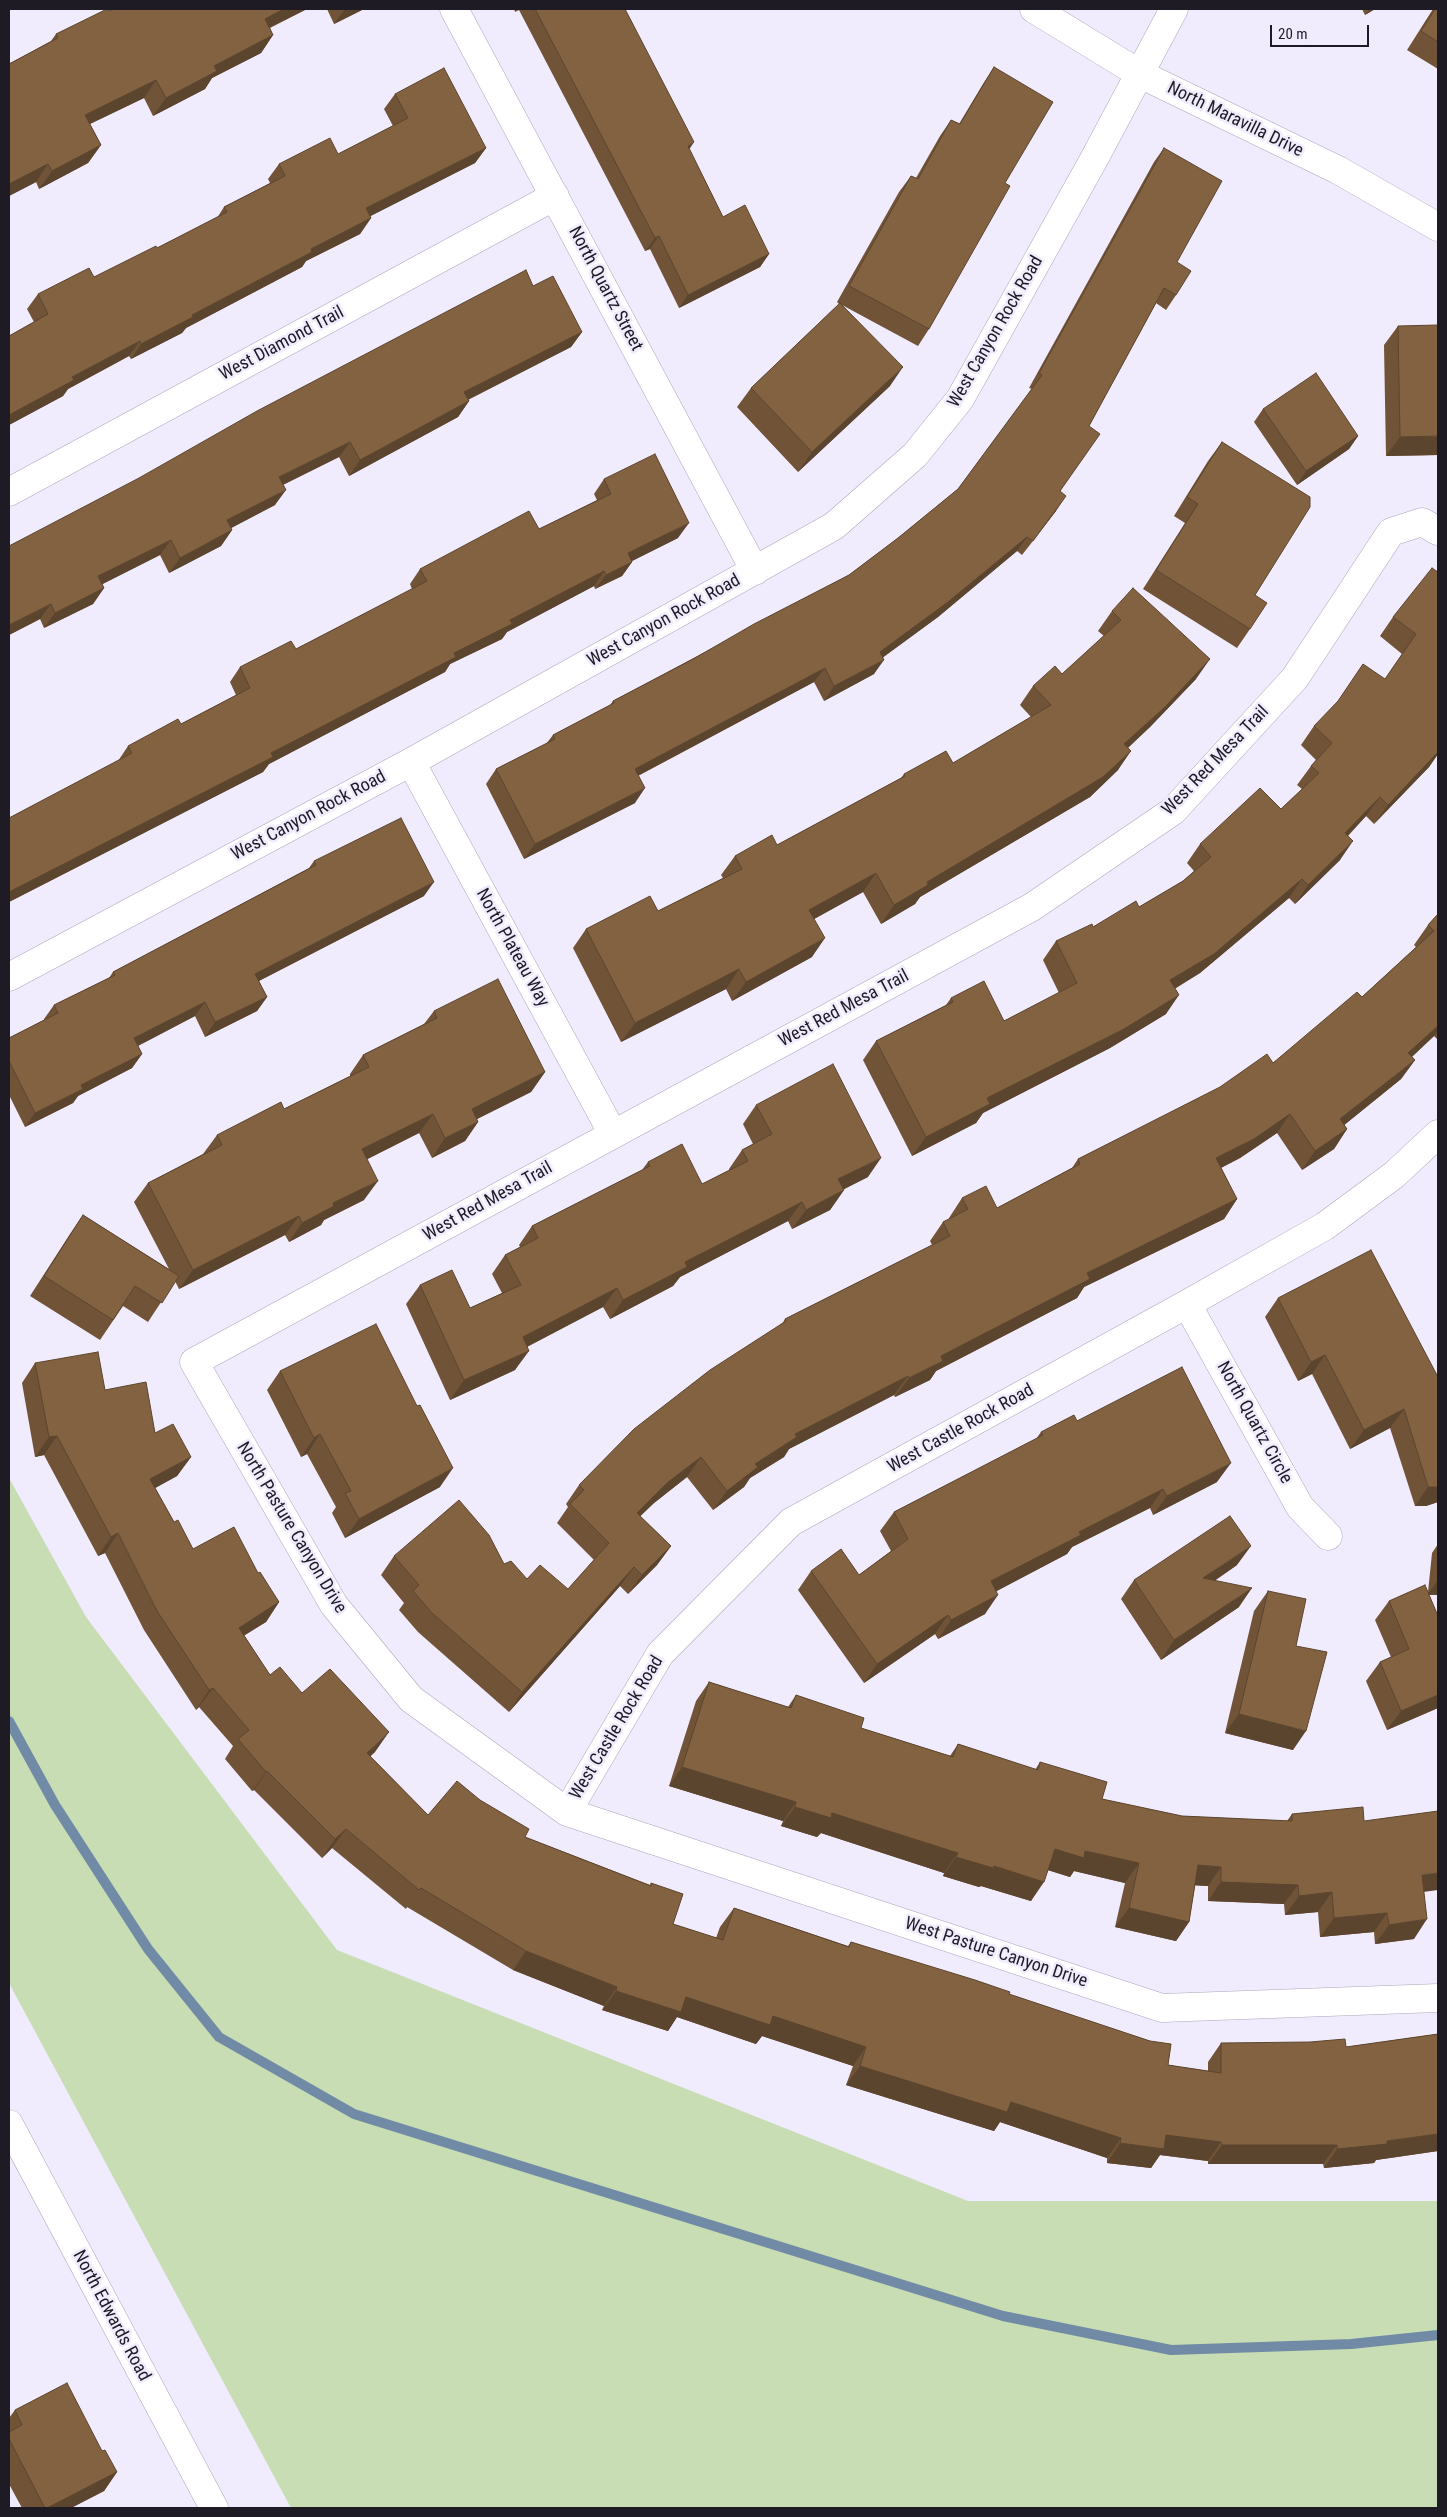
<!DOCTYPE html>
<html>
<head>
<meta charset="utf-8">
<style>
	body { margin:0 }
	#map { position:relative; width:1447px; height:2517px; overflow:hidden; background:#f1ebfe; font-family:"Roboto Condensed",sans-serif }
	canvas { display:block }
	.frame { position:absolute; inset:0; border:10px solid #1e1b24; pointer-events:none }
	.scale { position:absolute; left:1270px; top:25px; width:99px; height:22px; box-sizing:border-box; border:2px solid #1e1b24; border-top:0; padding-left:6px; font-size:15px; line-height:18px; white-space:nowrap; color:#1e1b24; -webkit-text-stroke:4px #f1ebfe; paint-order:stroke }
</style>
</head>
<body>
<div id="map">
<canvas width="1447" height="2517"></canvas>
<div class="frame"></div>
<div class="scale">20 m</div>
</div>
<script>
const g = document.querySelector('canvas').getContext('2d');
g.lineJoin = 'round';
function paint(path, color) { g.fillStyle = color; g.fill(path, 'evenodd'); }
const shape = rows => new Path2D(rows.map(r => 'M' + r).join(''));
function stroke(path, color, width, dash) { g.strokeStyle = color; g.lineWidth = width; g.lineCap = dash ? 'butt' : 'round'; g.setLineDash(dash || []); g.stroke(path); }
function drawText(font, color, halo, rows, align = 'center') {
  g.font = font + ' "Roboto Condensed",sans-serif'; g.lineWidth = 5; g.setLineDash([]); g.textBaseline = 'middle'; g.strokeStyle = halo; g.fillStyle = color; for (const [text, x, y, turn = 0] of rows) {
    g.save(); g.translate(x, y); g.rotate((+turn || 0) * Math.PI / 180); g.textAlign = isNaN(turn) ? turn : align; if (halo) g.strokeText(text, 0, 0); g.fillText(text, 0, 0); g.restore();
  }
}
const green = shape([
	[9,1478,86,1617,337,1950,968,2201,1438,2201,1438,2508,291,2508,9,1983]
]);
const stream = shape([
	[9,1721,55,1805,148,1949,219,2037,354,2114,1003,2316,1171,2350,1351,2344,1438,2335]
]);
const minor = shape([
	[454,9,755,571],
	[1034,9,1140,74,1338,170,1438,227],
	[9,492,555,196],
	[1438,531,1422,522,1391,532,1295,678,1173,811,1032,907,194,1362,334,1605,411,1699,567,1812,1162,2008,1438,1998],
	[411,762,613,1134],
	[9,977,411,762,834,526,915,455,960,399,1093,161,1174,9],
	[1187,1304,1300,1507,1328,1536],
	[567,1812,660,1654,791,1522,1187,1304,1325,1226,1394,1175,1438,1134],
	[9,2124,214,2508]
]);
const wall = shape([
	[307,9,270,28,273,35,261,53,212,78,205,89,153,116,144,98,90,124,101,145,88,163,39,189,36,182,9,196,9,64,51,41,56,34,109,11],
	[327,9,364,9,334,24],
	[514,9,625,9,689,149,723,217,769,254,760,267,679,308,650,249,645,251,519,10,515,12],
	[1362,9,1375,9,1365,15],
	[1433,9,1438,9,1438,69,1407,50],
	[994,67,1005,183,929,329,918,346,842,305,890,386,798,472,737,407,751,388,839,304,837,302,899,192,911,176,916,178,940,136,951,120,959,124,983,84],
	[395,94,486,148,475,163,370,216,371,218,360,234,306,261,302,267,186,328,182,333,131,359,129,356,68,389,63,396,9,425,9,336,34,322,27,309,38,294,94,277,157,248,217,218,224,207,270,183,268,179,279,164,338,154,393,126,384,109],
	[1164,148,1177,262,1176,295,1166,310,1156,303,1089,426,1060,491,1056,511,1022,555,1017,551,938,617,883,657,874,674,824,701,814,682,638,776,635,803,524,859,486,784,496,769,546,744,553,735,610,705,613,701,849,575,898,538,958,489,1032,389,1029,388,1154,162],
	[533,286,582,332,571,347,468,400,469,401,458,417,349,476,339,457,283,485,275,505,231,528,232,530,221,546,169,573,160,555,102,584,104,588,93,604,44,628,40,619,9,635,9,546],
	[1398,326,1438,455,1386,456,1384,345],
	[1263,409,1358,436,1349,449,1297,485,1254,422],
	[1222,442,1250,629,1237,648,1143,589,1185,523,1174,516,1208,461],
	[604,479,678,538,632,561,632,562,622,576,595,589,594,586,507,632,502,639,450,664,445,672,269,764,263,772,9,902,9,818,118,761,128,746,181,724,236,695,230,682,240,667,296,649,412,589,410,584,420,569,539,529,597,500,594,494],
	[1438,572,1438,754,1429,767,1374,824,1366,816,1348,836,1340,860,1295,904,1289,898,1200,973,1175,988,1166,1014,1110,1048,983,1113,976,1123,912,1156,863,1060,876,1041,946,1005,951,998,1004,1021,1059,993,1043,960,1056,941,1093,927,1139,907,1183,881,1194,871,1187,863,1200,844,1281,809,1302,789,1297,785,1311,766,1316,760,1301,745,1314,726,1385,679,1402,654,1380,636,1393,617],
	[1112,611,1196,679,1150,727,1128,748,1118,770,1090,797,920,897,915,904,881,924,863,892,814,919,812,957,732,1001,726,989,621,1042,573,948,586,929,658,911,723,878,721,875,735,856,777,845,901,778,904,774,953,763,1031,717,1020,705,1033,686,1062,674,1104,636,1098,631],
	[314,861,424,896,259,981,267,997,257,1011,205,1037,195,1016,138,1046,142,1054,132,1068,78,1096,73,1103,25,1127,9,1095,9,1038,44,1020,44,1019,54,1005,109,978,113,972,309,868],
	[1438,914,1438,1040,1434,1036,1412,1057,1415,1060,1401,1079,1344,1125,1347,1129,1334,1149,1302,1170,1277,1133,1240,1158,1221,1168,1237,1199,1224,1219,1084,1287,1077,1298,936,1371,930,1380,895,1397,894,1395,789,1449,784,1457,750,1478,744,1487,713,1510,687,1477,654,1503,640,1516,671,1546,657,1565,628,1594,620,1586,509,1712,418,1632,399,1610,404,1603,381,1575,394,1556,504,1564,527,1579,568,1589,594,1560,557,1523,568,1507,566,1504,579,1485,782,1324,785,1319,932,1245,930,1241,943,1222,949,1219,949,1218,962,1198,997,1208,1072,1168,1078,1159,1273,1063,1362,997,1416,947,1414,945,1428,925],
	[434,1011,545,1072,531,1092,477,1119,478,1122,465,1141,432,1158,419,1133,367,1159,364,1200,324,1220,321,1225,289,1242,285,1235,179,1289,175,1281,148,1322,123,1306,100,1340,30,1296,70,1234,83,1215,169,1269,134,1202,148,1183,203,1154,217,1135,284,1109,350,1076,350,1074,363,1055,424,1024],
	[756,1105,868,1177,843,1189,844,1190,830,1210,792,1229,788,1221,680,1277,673,1286,610,1319,603,1307,527,1347,515,1370,450,1400,406,1304,420,1285,470,1308,502,1293,492,1274,505,1255,520,1247,519,1245,532,1226,642,1170,648,1162,702,1184,729,1170,729,1169,742,1150,753,1144,743,1124],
	[1278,1298,1438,1377,1438,1502,1426,1506,1415,1506,1390,1428,1350,1449,1312,1374,1298,1381,1265,1317],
	[35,1363,105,1390,155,1433,191,1457,177,1476,155,1488,174,1522,193,1549,258,1573,279,1602,266,1622,244,1635,270,1675,302,1693,375,1752,370,1756,428,1815,525,1837,650,1885,651,1883,673,1924,716,1938,720,1927,734,1908,848,1946,851,1942,1009,1994,1168,2065,1208,2071,1208,2062,1221,2043,1346,2047,1438,2034,1438,2151,1376,2160,1374,2163,1324,2168,1323,2164,1208,2164,1208,2161,1160,2155,1151,2168,1107,2163,1107,2158,1000,2122,994,2131,846,2085,853,2066,762,2036,756,2044,677,2017,668,2031,602,2010,604,2006,513,1970,407,1907,406,1909,332,1848,322,1858,254,1790,252,1791,225,1759,233,1746,199,1707,196,1710,144,1630,105,1553,98,1556,44,1455,35,1457,22,1383],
	[280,1371,440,1487,345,1538,332,1513,336,1507,307,1454,301,1457,267,1390],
	[1077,1421,1217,1482,1153,1515,1150,1508,1072,1547,1067,1554,996,1591,985,1614,938,1639,935,1634,864,1683,798,1590,811,1571,859,1575,891,1551,880,1531,894,1512,1036,1439,1041,1432],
	[1438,1544,1438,1595,1429,1595,1438,1708,1387,1730,1366,1681,1380,1662,1391,1657,1375,1620,1389,1601,1428,1592,1432,1553],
	[1237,1565,1214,1581,1239,1607,1161,1660,1121,1599,1134,1580],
	[1268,1591,1296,1646,1293,1750,1225,1733,1254,1611],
	[709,1682,788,1707,796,1695,861,1728,950,1756,958,1744,1035,1770,1040,1762,1102,1799,1182,1816,1287,1821,1292,1814,1364,1821,1424,1892,1414,1939,1375,1944,1374,1932,1320,1937,1318,1912,1285,1915,1284,1904,1208,1901,1208,1886,1195,1885,1189,1922,1176,1941,1115,1927,1125,1883,1074,1871,1070,1877,1048,1870,1031,1901,981,1886,979,1887,943,1876,944,1873,821,1833,817,1837,781,1826,783,1821,669,1786,696,1701],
	[15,2410,102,2451,117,2472,104,2491,71,2508,22,2508,9,2484,9,2418]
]);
const shadedWall = shape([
	[284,9,307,9,252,36,265,19],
	[345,9,364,9,334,24],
	[1370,9,1375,9,1365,15],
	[273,35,261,53,212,78,205,89,153,116,166,98,214,66],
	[156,80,144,98,73,132,85,115],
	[694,142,685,156,688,146],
	[101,145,88,163,39,189,52,171],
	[486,148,475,163,355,224,366,208],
	[48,164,36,182,9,196,9,184],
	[371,218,360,234,306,261,302,267,186,328,182,333,131,359,141,344,192,315,311,249],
	[659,236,650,249,645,251,655,238],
	[769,254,760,267,679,308,688,295],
	[582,332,571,347,453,407,464,392],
	[140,341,129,356,68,389,63,396,9,425,9,415,72,377],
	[903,367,890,386,798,472,812,452],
	[469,401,458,417,349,476,360,460],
	[1358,436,1349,449,1297,485,1306,471],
	[1438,436,1438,455,1386,456,1400,437],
	[350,442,339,457,268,492,279,477],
	[286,490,275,505,216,536,227,520],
	[1066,496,1056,511,1022,555,1033,541],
	[689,523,678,538,618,568,628,553],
	[232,530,221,546,169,573,180,558],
	[1027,537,1017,551,938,617,870,667,880,652],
	[171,540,160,555,87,592,98,576],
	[632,562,622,576,595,589,606,575],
	[604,571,594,586,507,632,502,639,450,664,445,672,269,764,263,772,9,902,9,892,271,753,454,653,510,620],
	[104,588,93,604,44,628,55,613],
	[51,604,40,619,9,635,9,625],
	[1210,659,1196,679,1150,727,1111,763,1124,744],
	[884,660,874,674,824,701,834,686],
	[825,668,814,682,624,783,635,769],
	[1131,751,1118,770,1090,797,920,897,915,904,881,924,894,905,927,882],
	[1438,752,1438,754,1429,767,1374,824,1388,805],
	[645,788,635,803,524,859,535,844],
	[1380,797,1366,816,1332,852,1345,833],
	[1353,841,1340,860,1295,904,1308,885],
	[876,873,863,892,796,929,809,910],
	[1302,879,1289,898,1200,973,1157,1000,1170,980],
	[434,882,424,896,245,988,255,974],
	[825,938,812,957,732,1001,746,982],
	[739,969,726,989,621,1042,635,1023],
	[1179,995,1166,1014,1110,1048,983,1113,976,1123,912,1156,926,1137,987,1098],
	[267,997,257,1011,205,1037,215,1022],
	[205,1002,195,1016,124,1053,134,1038],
	[1438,1026,1438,1031,1434,1036,1395,1072,1408,1053],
	[142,1054,132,1068,78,1096,73,1103,25,1127,35,1113,81,1085],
	[1415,1060,1401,1079,1327,1139,1340,1119],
	[545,1072,531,1092,459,1128,472,1109],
	[433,1114,419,1133,348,1169,362,1149],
	[1290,1114,1277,1133,1240,1158,1203,1177,1216,1158],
	[478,1122,465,1141,432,1158,445,1138],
	[1347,1129,1334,1149,1302,1170,1315,1151],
	[881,1158,868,1177,825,1199,838,1179],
	[378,1181,364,1200,324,1220,321,1225,289,1242,302,1223,333,1203],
	[844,1190,830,1210,792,1229,806,1210],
	[1237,1199,1224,1219,1084,1287,1077,1298,936,1371,930,1380,895,1397,909,1378,941,1356,1087,1273],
	[802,1202,788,1221,680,1277,673,1286,610,1319,623,1300,685,1262],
	[299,1216,285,1235,179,1289,193,1270],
	[617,1288,603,1307,509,1356,523,1337],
	[529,1351,515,1370,450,1400,464,1380],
	[1325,1355,1312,1374,1298,1381,1311,1362],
	[908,1376,894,1395,789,1449,784,1457,750,1478,744,1487,713,1510,727,1491,755,1464,795,1434],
	[1404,1409,1390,1428,1350,1449,1364,1430],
	[320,1434,307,1454,301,1457,314,1438],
	[57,1436,44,1455,35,1457,49,1437],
	[191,1457,177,1476,137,1498,150,1479],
	[701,1457,687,1477,654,1503,624,1532,637,1513,667,1483],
	[1231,1463,1217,1482,1153,1515,1167,1496],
	[453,1468,440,1487,345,1538,359,1519],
	[1428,1487,1438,1487,1438,1502,1426,1506,1415,1506],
	[1163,1489,1150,1508,1072,1547,1067,1554,978,1601,991,1581,1079,1532],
	[118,1533,105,1553,98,1556,111,1537],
	[671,1546,657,1565,628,1594,642,1575],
	[1251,1546,1237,1565,1190,1598,1203,1578],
	[634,1567,620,1586,509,1712,522,1692],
	[1438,1580,1438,1595,1428,1594],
	[1252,1588,1239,1607,1161,1660,1174,1640],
	[998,1595,985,1614,938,1639,951,1620],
	[279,1602,266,1622,226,1647,239,1628],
	[948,1615,935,1634,864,1683,877,1664],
	[213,1688,199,1707,196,1710,209,1690],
	[1438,1695,1438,1708,1387,1730,1401,1711],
	[1239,1714,1306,1731,1293,1750,1225,1733],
	[389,1732,375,1752,354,1772,367,1753],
	[682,1767,796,1802,783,1821,669,1786],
	[267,1771,254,1790,252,1791,266,1772],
	[795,1807,832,1813,958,1853,944,1873,821,1833,817,1837,781,1826],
	[346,1829,332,1848,322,1858,335,1839],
	[1055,1849,1085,1851,1139,1863,1125,1883,1074,1871,1070,1877,1041,1868],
	[956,1857,994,1866,1044,1882,1031,1901,981,1886,979,1887,943,1876],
	[1198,1865,1221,1867,1208,1886,1184,1885],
	[1438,1873,1438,1890,1408,1894,1422,1875],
	[1221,1882,1298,1885,1284,1904,1208,1901],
	[1332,1892,1318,1912,1285,1915,1299,1896],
	[1129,1908,1189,1922,1176,1941,1115,1927],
	[1387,1913,1374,1932,1320,1937,1334,1918],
	[1427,1919,1414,1939,1375,1944,1389,1925],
	[526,1951,617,1987,604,2006,513,1970],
	[616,1991,686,1997,773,2016,866,2047,853,2066,762,2036,756,2044,677,2017,668,2031,602,2010],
	[860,2066,1011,2102,1121,2138,1107,2158,1000,2122,994,2131,846,2085],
	[1438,2134,1438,2151,1376,2160,1374,2163,1324,2168,1337,2149],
	[1166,2135,1221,2142,1208,2161,1160,2155,1151,2168,1107,2163,1120,2143],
	[1222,2145,1337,2145,1323,2164,1208,2164],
	[117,2472,104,2491,71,2508,47,2508]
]);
const building = shape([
	[107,9,109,11,114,9,284,9,265,19,273,35,214,66,217,71,166,98,156,80,85,115,101,145,52,171,48,164,9,184,9,64,58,38,56,34,107,9],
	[535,9,625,9,694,142,688,146,723,217,745,205,769,254,688,295,659,236,655,238,535,9],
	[1435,9,1438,9,1438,42,1421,31,1435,9],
	[994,67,1053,102,1005,183,1010,186,929,329,849,286,911,176,918,179,951,120,960,124,994,67],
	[444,68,486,148,366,208,371,218,311,249,312,252,192,315,193,317,141,344,140,341,72,377,74,380,9,415,9,336,48,314,38,294,89,268,94,277,156,246,157,248,227,212,224,207,285,176,279,164,330,138,338,154,408,118,395,94,444,68],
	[1164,148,1222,181,1177,262,1191,271,1176,295,1164,288,1089,426,1100,434,1060,491,1066,496,1033,541,1027,537,948,602,880,652,884,660,834,686,825,668,635,769,645,788,535,844,496,769,555,739,553,735,614,703,613,701,695,658,754,624,849,575,898,538,958,489,1042,375,1039,373,1164,148],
	[526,270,533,286,553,276,582,332,464,392,469,401,360,460,350,442,279,477,286,490,227,520,232,530,180,558,171,540,98,576,104,588,55,613,51,604,9,625,9,546,139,478,257,411,526,270],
	[840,303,903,367,812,452,751,388,840,303],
	[1438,325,1438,436,1400,437,1398,326,1438,325],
	[1316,373,1358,436,1306,471,1263,409,1316,373],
	[1222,442,1310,497,1310,507,1255,595,1267,603,1250,629,1156,570,1198,504,1187,497,1222,442],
	[655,454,689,523,628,553,632,562,606,575,604,571,510,620,512,624,454,653,456,657,271,753,273,757,9,892,9,818,132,753,128,746,178,719,181,724,250,688,240,667,291,641,296,649,427,581,420,569,529,511,539,529,611,494,604,479,655,454],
	[1432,568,1438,572,1438,752,1388,805,1380,797,1345,833,1353,841,1308,885,1302,879,1214,954,1170,980,1179,995,1124,1029,987,1098,990,1104,926,1137,876,1041,953,1002,951,998,984,981,1004,1021,1077,983,1056,941,1092,924,1093,927,1136,901,1139,907,1183,881,1211,857,1200,844,1260,788,1281,809,1319,773,1311,766,1332,743,1314,726,1338,701,1363,664,1385,679,1416,634,1393,617,1432,568],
	[1133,588,1210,659,1164,708,1124,744,1131,751,1103,777,927,882,928,885,894,905,876,873,809,910,825,938,746,982,739,969,635,1023,586,929,650,896,658,911,742,869,735,856,772,835,777,845,905,776,904,774,946,751,953,763,1051,705,1033,686,1055,666,1062,674,1121,620,1112,611,1133,588],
	[401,818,434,882,255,974,267,997,215,1022,205,1002,134,1038,142,1054,81,1085,83,1089,35,1113,9,1061,9,1038,58,1013,54,1005,115,975,113,972,316,865,314,861,401,818],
	[1438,914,1438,1026,1408,1053,1415,1060,1340,1119,1347,1129,1315,1151,1290,1114,1254,1139,1216,1158,1237,1199,1087,1273,1090,1279,941,1356,943,1361,909,1378,908,1376,795,1434,797,1437,755,1464,758,1467,727,1491,701,1457,667,1483,637,1513,671,1546,642,1575,634,1567,522,1692,432,1613,413,1591,419,1585,394,1556,459,1500,489,1535,504,1564,511,1561,527,1579,540,1565,568,1589,609,1543,570,1504,584,1490,579,1485,634,1429,710,1370,786,1321,785,1319,950,1236,943,1222,968,1209,962,1198,986,1186,997,1208,1080,1164,1078,1159,1220,1087,1267,1054,1273,1063,1357,992,1362,997,1434,931,1428,925,1438,914],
	[498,979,545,1072,472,1109,478,1122,445,1138,433,1114,362,1149,378,1181,333,1203,334,1206,302,1223,299,1216,193,1270,148,1183,222,1145,217,1135,281,1102,284,1109,369,1067,363,1055,437,1018,434,1011,498,979],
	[833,1064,881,1158,838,1179,844,1190,806,1210,802,1202,685,1262,687,1267,623,1300,617,1288,523,1337,529,1351,464,1380,420,1285,452,1270,470,1308,521,1285,505,1255,538,1238,532,1226,650,1166,648,1162,682,1144,702,1184,748,1161,742,1150,772,1134,756,1105,833,1064],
	[83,1215,179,1276,162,1303,135,1286,113,1320,44,1276,83,1215],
	[1371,1250,1438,1377,1438,1487,1428,1487,1404,1409,1364,1430,1325,1355,1311,1362,1278,1298,1371,1250],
	[376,1324,417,1406,420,1405,453,1468,359,1519,345,1493,351,1491,320,1434,314,1438,280,1371,376,1324],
	[98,1352,105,1390,146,1382,155,1433,173,1424,191,1457,150,1479,174,1522,178,1520,193,1549,234,1527,258,1573,260,1572,279,1602,239,1628,270,1675,280,1667,302,1693,330,1669,389,1732,367,1753,428,1815,457,1781,480,1800,529,1829,525,1837,651,1886,651,1883,683,1894,673,1924,723,1940,734,1908,849,1947,851,1942,975,1980,1010,1992,1009,1994,1150,2041,1171,2044,1168,2065,1221,2073,1221,2043,1310,2042,1345,2039,1346,2047,1438,2034,1438,2134,1387,2141,1387,2144,1337,2149,1337,2145,1222,2145,1221,2142,1166,2135,1164,2149,1120,2143,1121,2138,1011,2102,1007,2112,860,2066,866,2047,773,2016,770,2025,686,1997,681,2012,616,1991,617,1987,526,1951,421,1888,419,1890,346,1829,335,1839,267,1771,266,1772,238,1739,249,1730,213,1688,209,1690,157,1611,118,1533,111,1537,57,1436,49,1437,35,1363,98,1352],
	[1182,1367,1231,1463,1167,1496,1163,1489,1079,1532,1081,1535,991,1581,998,1595,951,1620,948,1615,877,1664,811,1571,841,1549,859,1575,908,1539,894,1512,1043,1435,1041,1432,1074,1415,1077,1421,1182,1367],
	[1230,1516,1251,1546,1203,1578,1252,1588,1174,1640,1134,1580,1230,1516],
	[1425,1585,1438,1616,1438,1695,1401,1711,1380,1662,1409,1649,1389,1601,1425,1585],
	[1268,1591,1306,1599,1296,1646,1327,1652,1306,1731,1239,1714,1268,1591],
	[709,1682,791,1708,796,1695,864,1718,861,1728,953,1757,958,1744,1038,1770,1040,1762,1107,1782,1102,1799,1182,1816,1292,1821,1292,1814,1363,1807,1364,1821,1438,1811,1438,1873,1422,1875,1427,1919,1389,1925,1387,1913,1334,1918,1332,1892,1299,1896,1298,1885,1221,1882,1221,1867,1198,1865,1189,1922,1129,1908,1139,1863,1085,1851,1084,1858,1055,1849,1044,1882,994,1866,993,1868,956,1857,958,1853,832,1813,831,1818,795,1807,796,1802,682,1767,709,1682],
	[67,2383,102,2451,105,2450,117,2472,47,2508,45,2508,9,2439,9,2432,22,2425,15,2410,67,2383]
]);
const streetNames = [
	["North Maravilla Drive",1235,120,26],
	["North Quartz Street",605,289,62],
	["West Canyon Rock Road",996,332,-60],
	["West Diamond Trail",282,344,-28],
	["West Canyon Rock Road",664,621,-29],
	["West Red Mesa Trail",1216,761,-46],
	["West Canyon Rock Road",309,816,-28],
	["North Plateau Way",512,948,61],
	["West Red Mesa Trail",844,1009,-28],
	["West Red Mesa Trail",488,1202,-29],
	["North Quartz Circle",1254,1423,61],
	["West Castle Rock Road",961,1429,-29],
	["North Pasture Canyon Drive",291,1528,59],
	["West Castle Rock Road",617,1728,-59],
	["West Pasture Canyon Drive",996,1953,18],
	["North Edwards Road",111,2316,62]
];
paint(green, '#c8ddb4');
stroke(stream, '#718aa5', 10);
stroke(minor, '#aea6bd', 29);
stroke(minor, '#fff', 28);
paint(wall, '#715438');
paint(shadedWall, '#5c452e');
paint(building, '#836241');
stroke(building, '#5c452e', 1);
drawText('18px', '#1e1b24', '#f1ebfe', streetNames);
</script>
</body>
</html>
